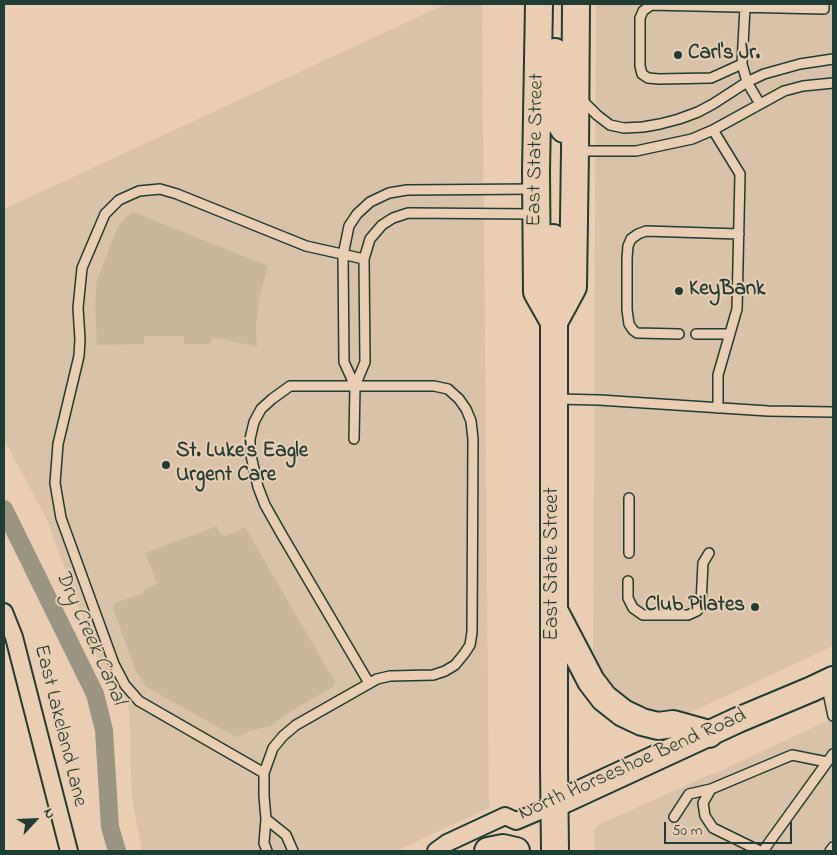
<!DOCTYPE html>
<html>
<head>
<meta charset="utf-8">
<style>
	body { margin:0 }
	#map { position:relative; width:837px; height:855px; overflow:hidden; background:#ebceb2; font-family:"Indie Flower",sans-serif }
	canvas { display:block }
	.frame { position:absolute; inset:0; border:5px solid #1f3d34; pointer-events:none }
	.north { position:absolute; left:10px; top:795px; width:50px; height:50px; -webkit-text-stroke:4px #ebceb2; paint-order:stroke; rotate:65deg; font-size:14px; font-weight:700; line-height:20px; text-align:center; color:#1f3d34 }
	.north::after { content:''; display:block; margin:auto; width:18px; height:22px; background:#1f3d34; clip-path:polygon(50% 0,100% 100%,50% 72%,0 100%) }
	.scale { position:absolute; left:664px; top:822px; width:128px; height:22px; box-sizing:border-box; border:2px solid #1f3d34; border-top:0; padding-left:6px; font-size:15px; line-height:18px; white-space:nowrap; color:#1f3d34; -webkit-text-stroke:4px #ebceb2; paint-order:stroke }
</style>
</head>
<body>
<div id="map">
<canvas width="837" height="855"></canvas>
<div class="frame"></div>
<div class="north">N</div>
<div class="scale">50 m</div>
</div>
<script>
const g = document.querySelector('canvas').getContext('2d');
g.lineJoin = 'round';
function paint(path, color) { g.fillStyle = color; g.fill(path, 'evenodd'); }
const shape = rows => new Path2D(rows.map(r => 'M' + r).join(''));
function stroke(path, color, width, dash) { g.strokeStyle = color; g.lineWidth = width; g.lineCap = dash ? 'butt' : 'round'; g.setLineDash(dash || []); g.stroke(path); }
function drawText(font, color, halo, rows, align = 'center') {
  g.font = font + ' "Indie Flower",sans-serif'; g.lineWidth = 4; g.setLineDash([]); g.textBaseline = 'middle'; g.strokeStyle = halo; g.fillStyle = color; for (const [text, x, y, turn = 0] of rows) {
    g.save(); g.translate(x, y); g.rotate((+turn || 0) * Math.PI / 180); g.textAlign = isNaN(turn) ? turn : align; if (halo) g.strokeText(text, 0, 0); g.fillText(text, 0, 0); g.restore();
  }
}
const built = shape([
	[446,4,482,4,489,808,396,851,142,851,132,798,129,708,103,672,47,520,4,439,4,209],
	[596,4,833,4,833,646,683,716,645,714,610,689,593,651],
	[833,718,833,851,594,851,594,830,600,824,711,774,716,773]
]);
const green = shape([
	[133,212,268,266,259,300,256,327,257,347,212,337,210,344,184,344,184,336,144,336,144,344,97,345,95,302,97,282,100,272,116,231,121,222,128,215],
	[217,526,220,534,226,536,245,527,335,682,334,686,287,714,271,726,249,731,238,737,236,737,153,691,145,685,135,669,113,609,114,603,144,593,143,590,157,584,145,553]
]);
const canal = shape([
	[4,509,95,694,104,730,110,827,117,851]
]);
const lane = shape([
	[745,7,742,64,747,82,760,104],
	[742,64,711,78,659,79,648,78,642,74,640,66,640,18,643,11,651,5,824,9,824,4],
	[581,99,597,115,610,125,624,128,643,127,660,124,679,119,698,112,713,104,747,82,764,74,800,64,833,59],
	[713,130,740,174,737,309,718,375,718,408],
	[578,151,636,151,692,139,713,130,784,91,803,86,833,83],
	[679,334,637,333,633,330,629,324,627,310,627,258,628,246,631,239,638,234,646,231,739,234],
	[696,334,730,334],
	[355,386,344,362,343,255,349,226,357,214,370,202,389,193,407,190,535,189],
	[557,399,599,400,768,411,833,412],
	[354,439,355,386,365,362,364,259,370,239,382,225,393,218,408,213,533,214],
	[629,553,629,498],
	[628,581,628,598,633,608,643,615,688,615,697,611,701,604,703,563,709,553],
	[826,683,833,716],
	[264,773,139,701,125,685,114,664,61,518,55,483,58,444,79,356,80,339,78,308,82,268,105,214,119,200,139,191,160,189,177,194,306,246,364,259],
	[674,817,689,794,711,789],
	[266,819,286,835,293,851],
	[267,851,264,843,266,819,264,796,264,773,273,748,283,736,296,725,377,679,390,676,433,675,445,671,455,665,464,654,470,645,472,632,473,439,471,421,466,409,459,399,448,389,434,386,290,386,272,399,261,409,254,422,250,439,250,451,258,487,265,505,282,535,369,683],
	[760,851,713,828,705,816,703,803,711,789,792,755,827,762],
	[763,851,833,754],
	[830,851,833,847]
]);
const street = shape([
	[4,612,14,637,69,851],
	[436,851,447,843,505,816,516,821,554,805]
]);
const secondary = shape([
	[554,805,738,720,812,689,833,679]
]);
const primary = shape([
	[539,4,536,172,537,292,554,322],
	[555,52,555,70,559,121,564,129],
	[553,238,555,288,564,304],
	[556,614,591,681,604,698,623,713,642,722,658,726,673,724,709,734],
	[488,851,503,848,516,851],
	[555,851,554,768,554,322,573,287,575,151,576,4]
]);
const markers = [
	[678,55,5,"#1f3d34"],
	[679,291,5,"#1f3d34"],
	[166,465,5,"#1f3d34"],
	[755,607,5,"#1f3d34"]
];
const poiNames = [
	["Carl's Jr.",688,55],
	["KeyBank",689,291],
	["St. Luke's Eagle",176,453],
	["Urgent Care",176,477],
	["Club Pilates",745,607,"right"]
];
const streetNames = [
	["East State Street",537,150,-89],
	["East State Street",554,564,-90],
	["East Lakeland Lane",59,726,76],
	["North Horseshoe Bend Road",633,766,-24]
];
const waterNames = [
	["Dry Creek Canal",89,638,66]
];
paint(built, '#dac2a8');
paint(green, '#cab69d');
stroke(canal, '#9a9480', 18);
stroke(lane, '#1f3d34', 12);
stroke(street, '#1f3d34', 20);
stroke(secondary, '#1f3d34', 28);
stroke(primary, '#1f3d34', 30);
stroke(lane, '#ebceb2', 9);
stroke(street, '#ebceb2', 16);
stroke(secondary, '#ebceb2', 24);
stroke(primary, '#ebceb2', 26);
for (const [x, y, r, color] of markers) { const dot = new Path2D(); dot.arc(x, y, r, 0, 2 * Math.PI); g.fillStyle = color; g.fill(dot); stroke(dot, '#ebceb2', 2); }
drawText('bold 21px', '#1f3d34', '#ebceb2', poiNames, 'left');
drawText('21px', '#1f3d34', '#ebceb2', streetNames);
drawText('italic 22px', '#2b463c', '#ebceb2', waterNames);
</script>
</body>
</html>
